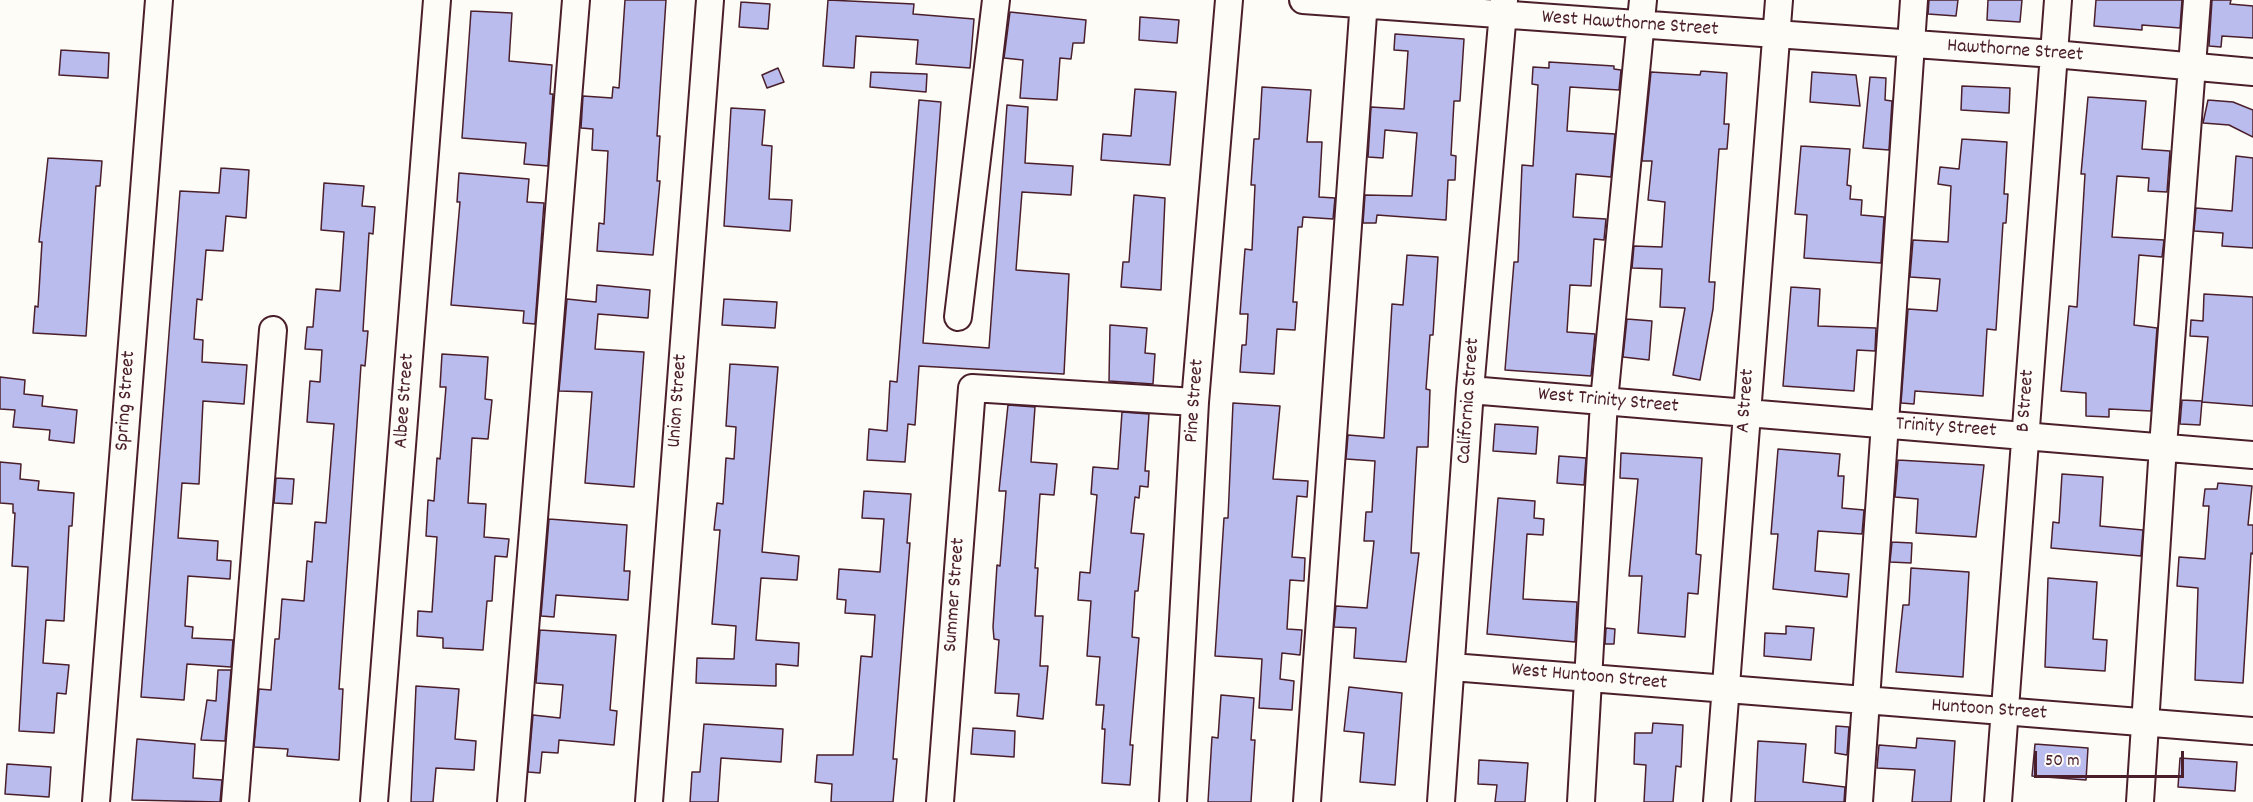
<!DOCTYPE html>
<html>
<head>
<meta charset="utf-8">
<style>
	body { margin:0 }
	#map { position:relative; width:2253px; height:802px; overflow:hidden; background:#fdfcf7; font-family:Dekko,sans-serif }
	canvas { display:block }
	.scale { position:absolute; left:2034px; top:751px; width:150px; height:27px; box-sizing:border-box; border:3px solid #4a1f2b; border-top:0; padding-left:8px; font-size:18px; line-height:21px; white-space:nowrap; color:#4a1f2b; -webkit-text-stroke:4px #fdfcf7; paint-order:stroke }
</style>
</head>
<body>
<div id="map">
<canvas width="2253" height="802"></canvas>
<div class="scale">50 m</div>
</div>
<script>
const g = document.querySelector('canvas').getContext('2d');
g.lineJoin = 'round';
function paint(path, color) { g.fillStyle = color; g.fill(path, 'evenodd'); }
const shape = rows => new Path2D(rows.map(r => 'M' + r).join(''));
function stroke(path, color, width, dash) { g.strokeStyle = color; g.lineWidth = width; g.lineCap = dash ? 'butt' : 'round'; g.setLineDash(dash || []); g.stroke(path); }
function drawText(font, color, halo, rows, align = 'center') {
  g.font = font + ' Dekko,sans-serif'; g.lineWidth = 4.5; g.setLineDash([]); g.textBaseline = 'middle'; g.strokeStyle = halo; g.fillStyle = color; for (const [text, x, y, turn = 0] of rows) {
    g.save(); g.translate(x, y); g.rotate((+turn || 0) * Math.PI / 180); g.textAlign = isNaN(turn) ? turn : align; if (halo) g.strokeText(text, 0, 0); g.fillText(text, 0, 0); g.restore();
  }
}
const building = shape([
	[625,0,666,0,657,136,660,136,657,181,660,181,653,255,597,251,599,223,604,224,608,151,592,150,593,129,581,128,583,96,612,98,613,87,619,88,625,0],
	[828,0,914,4,913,14,974,19,970,68,916,64,918,40,856,36,854,68,823,66,828,0],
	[1929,0,1958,0,1956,16,1928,14,1929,0],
	[1988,0,2022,0,2020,22,1987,20,1988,0],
	[2096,0,2182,0,2180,28,2142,25,2142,30,2094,26,2096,0],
	[2212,0,2231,0,2230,4,2253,6,2253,38,2222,36,2221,47,2209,46,2212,0],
	[741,2,770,4,768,29,739,27,741,2],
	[471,11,512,13,509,61,552,65,550,94,553,94,548,166,524,164,526,143,462,138,471,11],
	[1010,12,1086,20,1084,43,1073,43,1071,59,1060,58,1057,100,1020,98,1023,60,1004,58,1010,12],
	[1140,17,1179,20,1177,43,1139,40,1140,17],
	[1395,34,1464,39,1460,101,1454,101,1451,155,1456,156,1455,180,1448,180,1446,220,1377,215,1376,223,1363,223,1365,195,1412,196,1417,133,1385,130,1383,158,1368,157,1371,107,1404,109,1408,51,1394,50,1395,34],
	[61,50,109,53,108,78,59,75,61,50],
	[1549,62,1614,66,1614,69,1621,70,1619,90,1570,87,1567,131,1615,134,1611,177,1576,174,1573,217,1606,219,1604,240,1594,239,1591,286,1570,285,1567,332,1595,334,1591,376,1505,370,1514,262,1518,262,1522,165,1533,166,1538,85,1532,84,1533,67,1549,68,1549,62],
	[778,68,784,82,767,88,762,75,778,68],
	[1701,71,1727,73,1724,124,1729,124,1727,149,1719,149,1709,282,1715,282,1713,309,1700,380,1673,375,1685,308,1660,307,1662,269,1632,268,1634,246,1662,247,1665,202,1648,200,1652,161,1642,161,1651,72,1700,75,1701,71],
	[871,72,927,74,926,92,870,87,871,72],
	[1812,72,1856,75,1860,106,1810,102,1812,72],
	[1870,77,1886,78,1885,100,1892,101,1889,150,1863,148,1870,77],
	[1962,86,2010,88,2009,113,1961,110,1962,86],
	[1262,87,1311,90,1307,142,1322,142,1319,197,1335,198,1333,219,1303,217,1302,227,1298,227,1293,302,1297,302,1295,330,1277,329,1274,374,1240,372,1242,345,1246,345,1248,314,1240,314,1245,249,1252,250,1255,185,1251,185,1254,139,1259,139,1262,87],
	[1135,89,1176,92,1170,165,1101,160,1103,134,1131,136,1135,89],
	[2088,97,2146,101,2142,149,2170,151,2167,192,2148,191,2149,178,2117,176,2112,237,2164,240,2162,257,2139,255,2134,325,2157,328,2151,411,2109,409,2109,417,2086,416,2086,393,2061,391,2069,306,2077,307,2085,174,2081,174,2088,97],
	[919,100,941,102,923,343,989,348,1007,105,1028,107,1025,163,1073,166,1071,195,1022,192,1016,270,1069,274,1064,374,919,366,915,425,908,424,905,462,867,460,869,429,887,431,890,381,897,382,919,100],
	[2208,100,2233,102,2253,110,2253,137,2229,125,2203,123,2208,100],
	[731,108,765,110,762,145,772,146,769,199,792,200,790,231,724,226,731,108],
	[1962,139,2007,142,2004,194,2008,194,2006,223,2003,223,1996,330,1987,329,1983,396,1915,391,1914,404,1901,403,1908,309,1937,311,1940,279,1910,277,1913,240,1948,242,1951,186,1938,184,1940,167,1959,169,1962,139],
	[1801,146,1850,149,1847,185,1851,186,1850,199,1862,200,1861,215,1884,217,1881,263,1804,258,1807,215,1795,214,1801,146],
	[2236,156,2253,158,2253,248,2222,246,2223,233,2194,231,2196,208,2232,211,2236,156],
	[48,158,102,161,100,186,96,186,86,336,33,333,35,306,38,307,42,242,39,242,48,158],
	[221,168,249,170,246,218,226,216,223,251,206,250,202,300,197,299,194,339,203,340,202,362,247,365,244,404,203,401,199,484,182,483,178,538,218,541,217,560,231,561,230,579,188,576,185,626,193,627,192,638,233,640,231,667,187,664,184,700,141,697,180,191,219,193,221,168],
	[459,173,529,179,527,202,544,203,535,324,523,323,524,311,451,305,460,202,457,202,459,173],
	[324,183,364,186,362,206,375,207,373,234,369,233,363,331,368,331,365,366,361,365,339,689,343,689,339,760,287,756,288,749,254,747,259,689,271,690,275,639,279,639,282,599,304,601,307,561,312,562,315,522,326,523,334,424,307,422,310,381,320,382,322,350,305,349,307,327,313,327,316,289,340,291,344,232,321,230,324,183],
	[1134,195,1165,198,1161,290,1121,287,1123,262,1129,262,1134,195],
	[1407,255,1438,257,1433,335,1430,335,1426,389,1430,390,1428,447,1417,447,1411,553,1419,553,1406,662,1354,658,1356,628,1334,627,1336,606,1367,608,1374,541,1364,541,1366,512,1372,512,1375,461,1346,459,1348,435,1384,438,1392,304,1403,305,1407,255],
	[597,285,650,290,648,318,598,314,595,349,644,352,634,487,585,483,592,392,559,391,567,299,596,302,597,285],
	[1791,287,1820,289,1818,326,1876,328,1875,351,1857,350,1854,391,1783,386,1791,287],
	[2204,294,2253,297,2253,406,2202,402,2208,337,2190,336,2191,320,2203,321,2204,294],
	[724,299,777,302,775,328,722,325,724,299],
	[1627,319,1652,321,1649,360,1623,357,1627,319],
	[1110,325,1147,328,1145,353,1155,354,1153,384,1109,381,1110,325],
	[442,354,488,357,485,399,492,400,488,439,472,438,468,503,486,504,484,537,509,539,507,557,495,556,492,601,487,601,483,650,443,648,443,638,417,636,418,611,432,612,437,537,426,536,428,500,434,501,437,458,440,459,446,387,440,387,442,354],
	[730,364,778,367,762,552,799,556,797,580,761,578,756,640,799,643,798,666,776,664,776,686,696,683,697,658,734,659,736,626,712,624,720,530,714,530,717,503,723,504,726,458,734,459,736,427,726,426,730,364],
	[0,377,25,380,24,394,43,396,42,406,77,410,74,443,49,440,50,430,13,427,15,410,0,409,0,377],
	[2182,400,2202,401,2200,425,2180,424,2182,400],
	[1233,403,1280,406,1273,479,1308,481,1307,497,1297,496,1292,557,1305,558,1304,581,1290,580,1287,629,1302,630,1300,655,1282,653,1280,679,1294,681,1292,710,1259,708,1262,659,1215,656,1224,518,1228,518,1233,403],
	[1008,405,1035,407,1031,462,1057,464,1054,495,1040,494,1035,568,1038,568,1035,616,1043,616,1040,666,1048,666,1043,719,1017,716,1019,694,995,693,999,640,994,639,993,627,997,565,1000,566,1006,491,999,491,1008,405],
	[1122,412,1149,414,1145,471,1149,471,1148,487,1140,486,1139,498,1135,497,1131,533,1144,534,1138,591,1135,591,1132,637,1139,638,1130,745,1133,745,1130,785,1102,783,1105,729,1102,729,1104,705,1096,705,1100,657,1087,656,1091,601,1078,600,1080,572,1090,573,1097,495,1091,494,1093,467,1118,469,1122,412],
	[1495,424,1538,427,1536,454,1493,451,1495,424],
	[1778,449,1840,454,1838,476,1844,476,1842,508,1864,510,1862,534,1818,531,1815,571,1849,574,1847,597,1773,589,1778,534,1771,534,1778,449],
	[1621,453,1702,458,1696,554,1701,555,1698,594,1688,593,1685,637,1638,633,1642,576,1629,576,1638,479,1620,478,1621,453],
	[1559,456,1586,458,1584,485,1557,483,1559,456],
	[1898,460,1984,465,1976,537,1916,533,1918,499,1895,497,1898,460],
	[0,462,21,464,20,479,39,481,38,490,74,493,72,526,69,526,64,621,46,620,43,663,69,665,66,694,57,693,54,733,19,731,28,567,12,566,15,513,13,513,13,504,0,503,0,462],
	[2062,474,2103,477,2100,526,2143,530,2141,556,2051,548,2053,522,2059,523,2062,474],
	[276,478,294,479,292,504,274,503,276,478],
	[2218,483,2252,486,2248,525,2253,525,2253,554,2251,553,2243,683,2195,680,2198,588,2177,586,2179,557,2205,559,2209,506,2203,506,2205,489,2217,489,2218,483],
	[864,491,911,494,907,543,910,543,893,759,897,759,893,802,831,802,832,784,815,782,817,755,853,755,861,656,872,657,875,615,845,613,846,600,837,599,839,569,880,572,884,519,862,518,864,491],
	[1498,498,1535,501,1534,518,1544,519,1543,535,1527,534,1523,599,1577,602,1575,642,1487,634,1498,498],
	[549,519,627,525,624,571,630,571,628,600,556,595,554,617,541,616,549,519],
	[1892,542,1912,543,1911,563,1890,562,1892,542],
	[1911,568,1969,572,1963,677,1896,672,1903,605,1909,605,1911,568],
	[2048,578,2097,582,2093,639,2107,640,2105,671,2045,667,2048,578],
	[1786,626,1814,628,1811,660,1764,656,1765,633,1786,634,1786,626],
	[1606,628,1615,629,1614,644,1605,644,1606,628],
	[540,630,616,635,610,710,617,711,614,745,559,740,558,753,542,752,540,773,528,772,533,715,560,718,563,685,536,683,540,630],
	[218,670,231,670,225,741,201,740,207,700,216,701,218,670],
	[416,686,459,689,455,739,476,741,474,770,436,768,433,802,411,802,416,686],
	[1349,687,1402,693,1395,785,1360,782,1364,733,1344,731,1349,687],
	[1221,695,1254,698,1251,740,1255,740,1251,802,1208,802,1212,737,1218,738,1221,695],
	[1653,723,1683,725,1681,767,1676,766,1673,802,1644,802,1646,765,1634,764,1635,733,1652,733,1653,723],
	[704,724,783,729,781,762,721,758,718,802,690,802,692,772,700,772,704,724],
	[1836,726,1849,727,1847,755,1835,753,1836,726],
	[973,728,1015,731,1014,757,971,754,973,728],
	[1917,738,1955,741,1951,802,1912,802,1915,770,1877,768,1879,745,1916,748,1917,738],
	[137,739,195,744,193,778,222,780,220,802,132,800,137,739],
	[1758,741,1806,744,1803,782,1845,787,1844,802,1755,802,1758,741],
	[2035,744,2088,748,2086,780,2032,776,2035,744],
	[2180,758,2237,762,2235,791,2178,787,2180,758],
	[1479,760,1528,763,1525,802,1495,802,1497,785,1478,784,1479,760],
	[7,764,51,767,49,797,5,794,7,764]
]);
const minor = shape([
	[1303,0,2054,54,2253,72],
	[958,317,996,0],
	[1470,390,2253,455],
	[1452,667,2253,731],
	[96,802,159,0],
	[235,802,273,330],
	[374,802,437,0],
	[511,802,576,0],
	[649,802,710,0],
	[940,802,972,388,1195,402],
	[1173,802,1195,402,1229,0],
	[1307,802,1364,0],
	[1441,802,1470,390,1504,0],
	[1581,802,1604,401,1643,0],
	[1717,802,1779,0],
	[1859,802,1914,0],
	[1998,802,2058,0],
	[2140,802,2163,446,2197,0]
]);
const streetNames = [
	["West Hawthorne Street",1630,25,4],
	["Hawthorne Street",2015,52,4],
	["Spring Street",127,401,-86],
	["Albee Street",406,401,-86],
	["Union Street",679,401,-86],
	["Pine Street",1196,401,-86],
	["California Street",1470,401,-86],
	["A Street",1747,401,-86],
	["B Street",2027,401,-86],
	["West Trinity Street",1608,402,5],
	["Trinity Street",1946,429,4],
	["Summer Street",956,595,-86],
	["West Huntoon Street",1589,678,5],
	["Huntoon Street",1989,711,4]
];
paint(building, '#b9bced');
stroke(building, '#4a1f2b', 1.5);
stroke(minor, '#4a1f2b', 30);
stroke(minor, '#fdfcf7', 26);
drawText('20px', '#4a1f2b', '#fdfcf7', streetNames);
</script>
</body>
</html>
